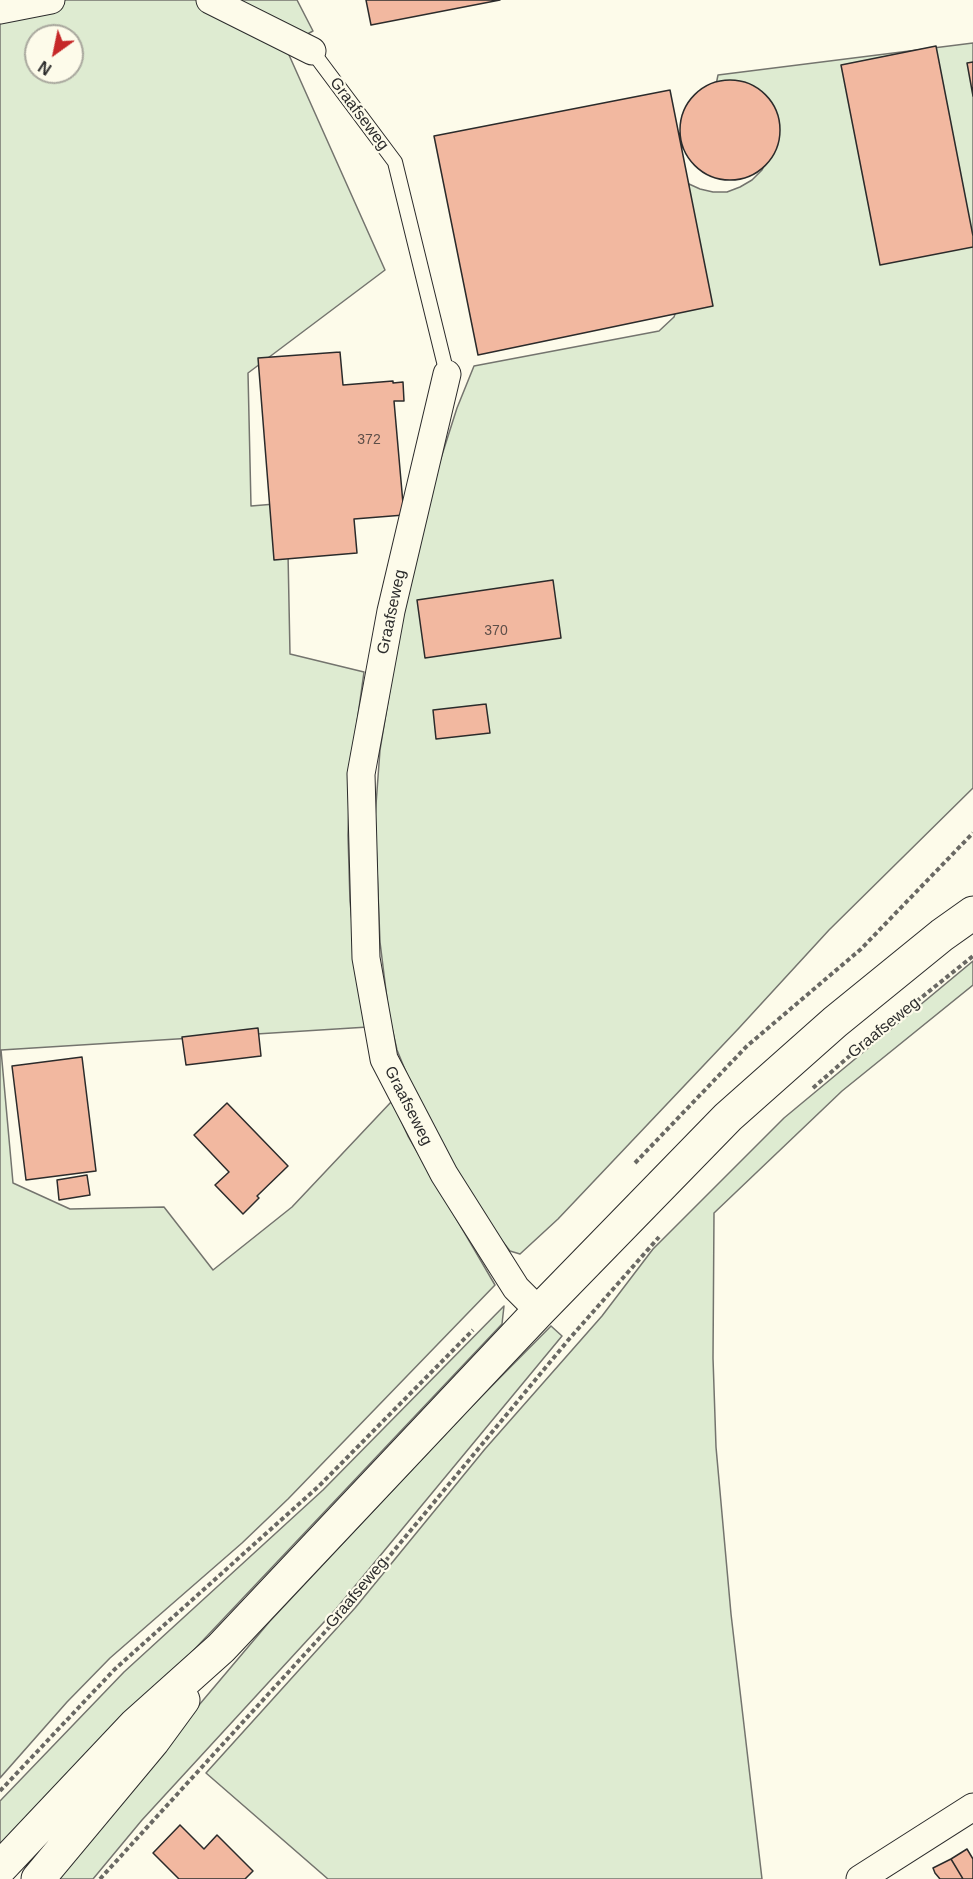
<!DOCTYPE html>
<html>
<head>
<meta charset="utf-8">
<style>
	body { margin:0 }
	#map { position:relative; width:973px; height:1879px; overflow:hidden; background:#fdfbea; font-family:Helvetica,sans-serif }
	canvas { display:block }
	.north { position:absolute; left:24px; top:24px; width:60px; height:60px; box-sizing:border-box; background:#fdfbea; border:2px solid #a9a89e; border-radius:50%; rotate:213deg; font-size:16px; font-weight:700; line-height:24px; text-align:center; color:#2b2b2b }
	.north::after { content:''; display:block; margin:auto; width:21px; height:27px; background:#c62828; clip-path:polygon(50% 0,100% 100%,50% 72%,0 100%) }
</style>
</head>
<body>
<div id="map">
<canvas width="973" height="1879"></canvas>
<div class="north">N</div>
</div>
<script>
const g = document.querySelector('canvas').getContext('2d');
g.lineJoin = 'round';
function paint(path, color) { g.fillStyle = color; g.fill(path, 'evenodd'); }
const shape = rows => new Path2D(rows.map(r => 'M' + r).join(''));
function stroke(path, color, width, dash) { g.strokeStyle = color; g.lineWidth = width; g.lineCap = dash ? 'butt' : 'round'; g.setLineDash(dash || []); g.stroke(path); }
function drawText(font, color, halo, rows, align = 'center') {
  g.font = font + ' Helvetica,sans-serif'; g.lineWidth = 4.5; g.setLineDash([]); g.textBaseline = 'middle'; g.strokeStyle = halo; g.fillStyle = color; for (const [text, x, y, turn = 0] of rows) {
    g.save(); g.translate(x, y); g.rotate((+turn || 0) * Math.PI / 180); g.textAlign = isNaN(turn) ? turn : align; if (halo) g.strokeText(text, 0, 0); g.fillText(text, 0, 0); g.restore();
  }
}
const green = shape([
	[0,0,297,0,313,31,285,46,385,270,248,373,251,506,287,503,290,654,364,672,350,773,348,835,350,901,357,972,368,1027,1,1050,13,1183,70,1209,164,1207,213,1270,292,1207,392,1101,408,1136,495,1285,288,1499,242,1543,110,1658,67,1702,0,1778,0,0],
	[36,36,72,36,72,72,36,72,36,36],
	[973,43,973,788,829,930,739,1028,558,1219,520,1254,510,1251,492,1228,469,1193,415,1094,397,1050,389,1015,380,942,375,818,380,750,390,689,396,599,457,408,474,366,659,331,674,317,682,293,689,184,700,189,713,192,727,192,740,187,752,180,762,170,768,158,771,144,771,130,768,117,760,105,750,95,738,88,725,85,716,85,718,75,973,43],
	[973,961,973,985,842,1091,714,1213,713,1358,716,1447,731,1614,762,1879,328,1879,206,1773,355,1608,485,1449,602,1316,653,1249,784,1118,973,961],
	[504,1306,502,1324,0,1855,0,1801,124,1672,323,1490,504,1306],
	[551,1326,562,1336,336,1609,142,1820,93,1879,52,1879,270,1621,467,1411,551,1326]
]);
const building = shape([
	[366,0,500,0,371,25,366,0],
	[936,46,973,236,973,247,880,265,841,65,936,46],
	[973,62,973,96,967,63,973,62],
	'680 130a50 50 0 1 1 100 0a50 50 0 1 1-100 0Z',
	[670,90,713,306,478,355,434,136,670,90],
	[340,352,343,385,393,381,393,383,403,382,404,401,394,401,404,515,354,519,357,553,274,560,258,358,340,352],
	[553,580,561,638,425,658,417,600,553,580],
	[486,704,490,733,436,739,433,710,486,704],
	[258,1028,261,1056,186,1065,182,1037,258,1028],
	[82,1057,96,1171,26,1180,12,1066,82,1057],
	[227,1103,288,1166,257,1196,259,1198,243,1214,215,1185,229,1172,194,1135,227,1103],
	[87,1175,90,1195,59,1200,57,1180,87,1175],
	[180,1825,204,1849,217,1835,253,1871,245,1879,179,1879,153,1853,180,1825],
	[967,1849,973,1859,973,1879,963,1879,951,1859,967,1849],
	[951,1859,963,1879,940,1879,935,1873,933,1868,951,1859]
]);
const path = shape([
	[813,1088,861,1046,973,956],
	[635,1163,747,1046,861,949,973,833],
	[0,1791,114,1670,319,1486,473,1330],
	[100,1879,344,1611,570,1338,659,1237]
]);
const lane = shape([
	[312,51,395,162,447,374]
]);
const street = shape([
	[210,0,312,51],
	[0,10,51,0],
	[447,374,391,611,361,774,366,958,384,1059,444,1174,516,1288,539,1311],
	[860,1879,973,1807]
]);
const primary = shape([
	[0,1868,135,1725,221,1648,539,1311,728,1117,835,1022,942,935,973,913],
	[38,1879,153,1741,183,1700]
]);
const numberNames = [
	["372",369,440],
	["370",496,631]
];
const streetNames = [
	["Graafseweg",359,114,53],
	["Graafseweg",392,612,-78],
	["Graafseweg",884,1028,-39],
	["Graafseweg",408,1106,63],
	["Graafseweg",357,1593,-50]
];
paint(green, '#deebd1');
stroke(green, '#74746e', 1.5);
paint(building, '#f2b8a0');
stroke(building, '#2b2b2b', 1.5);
stroke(lane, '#2b2b2b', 16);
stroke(street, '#2b2b2b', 29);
stroke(primary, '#2b2b2b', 35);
stroke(path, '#6a6964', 4, [4.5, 3]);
stroke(lane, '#fdfbea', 14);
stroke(street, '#fdfbea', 27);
stroke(primary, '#fdfbea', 33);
drawText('14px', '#5d4e48', null, numberNames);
drawText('16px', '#2b2b2b', '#fdfbea', streetNames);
</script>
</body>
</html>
